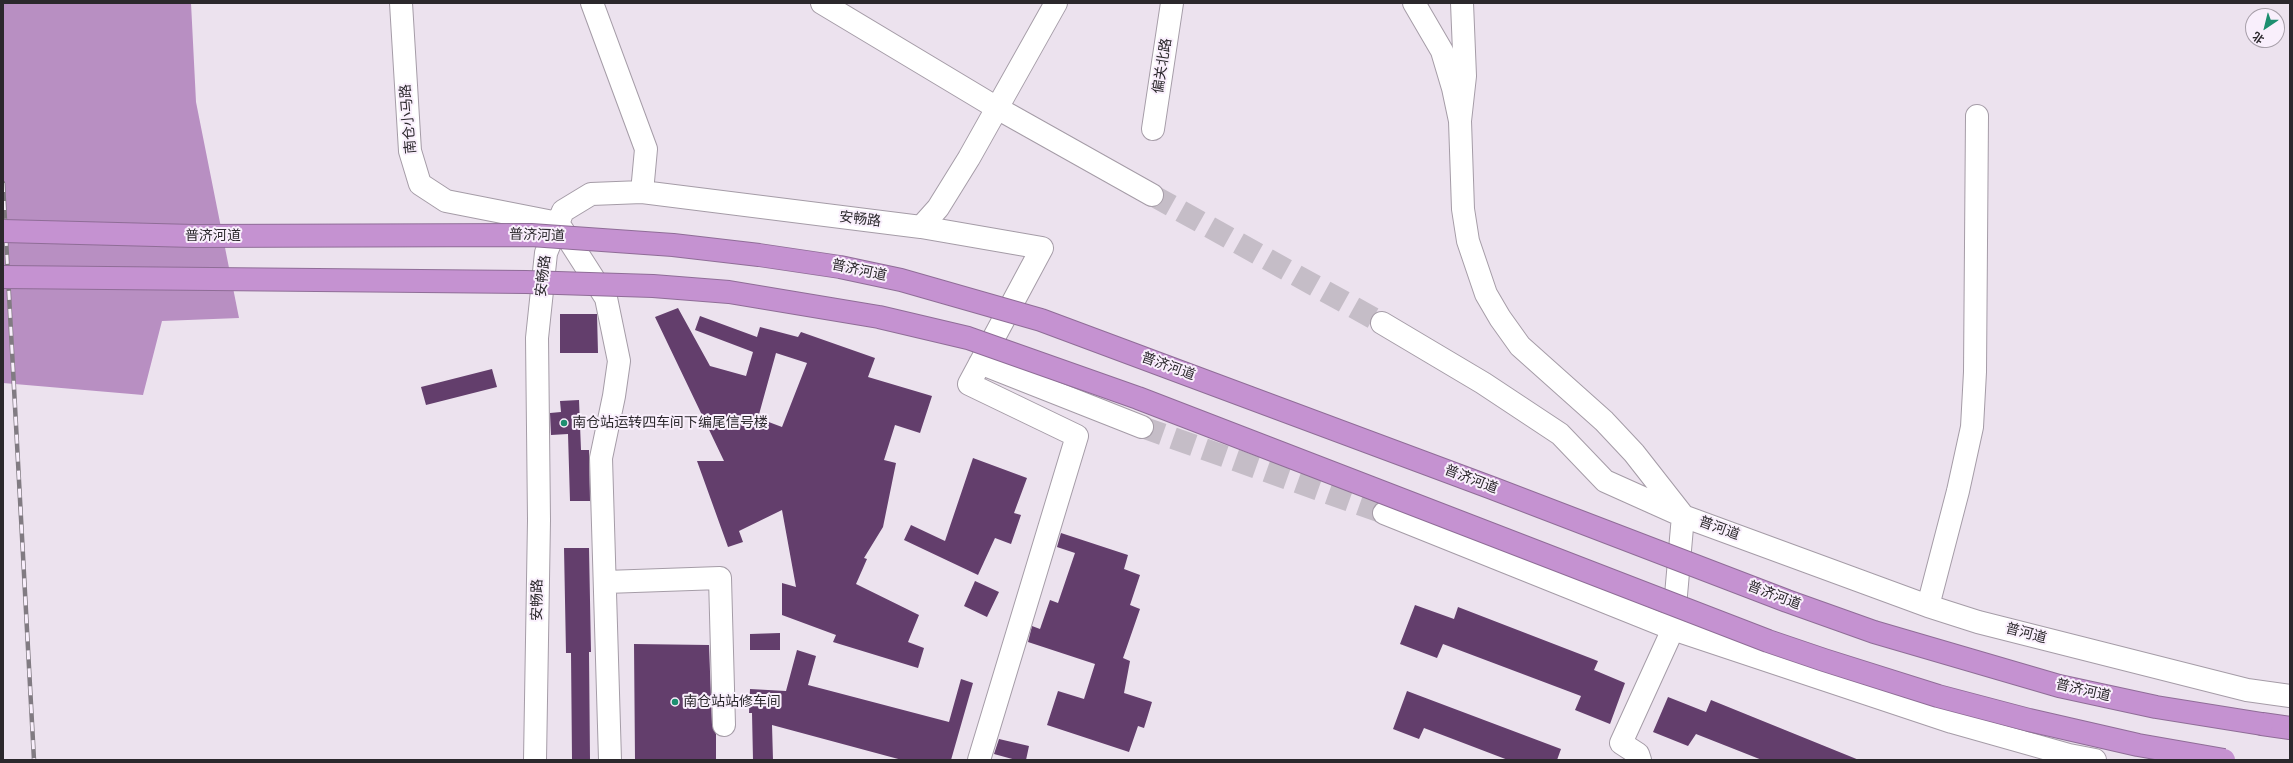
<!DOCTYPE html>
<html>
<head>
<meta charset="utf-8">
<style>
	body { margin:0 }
	#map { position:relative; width:2293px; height:763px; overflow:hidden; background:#ece2ee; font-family:"Sofia Sans Condensed","Noto Sans SC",sans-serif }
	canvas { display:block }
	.frame { position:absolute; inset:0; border:4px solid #2b282c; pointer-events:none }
	.north { position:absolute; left:2245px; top:8px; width:40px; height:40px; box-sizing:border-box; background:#f9effc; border:1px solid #a79fa9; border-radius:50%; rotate:215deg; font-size:11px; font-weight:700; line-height:16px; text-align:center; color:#2b282c }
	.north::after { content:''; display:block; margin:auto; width:14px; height:18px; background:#1d8f70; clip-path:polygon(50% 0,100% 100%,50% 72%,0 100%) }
</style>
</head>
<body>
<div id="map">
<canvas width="2293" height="763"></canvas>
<div class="frame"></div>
<div class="north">北</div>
</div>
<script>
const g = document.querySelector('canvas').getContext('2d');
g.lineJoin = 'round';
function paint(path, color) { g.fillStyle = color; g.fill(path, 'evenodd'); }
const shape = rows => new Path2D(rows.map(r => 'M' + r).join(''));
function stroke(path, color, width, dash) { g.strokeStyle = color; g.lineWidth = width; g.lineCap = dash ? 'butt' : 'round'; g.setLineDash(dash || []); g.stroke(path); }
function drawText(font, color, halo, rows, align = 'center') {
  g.font = font + ' "Sofia Sans Condensed","Noto Sans SC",sans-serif'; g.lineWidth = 4; g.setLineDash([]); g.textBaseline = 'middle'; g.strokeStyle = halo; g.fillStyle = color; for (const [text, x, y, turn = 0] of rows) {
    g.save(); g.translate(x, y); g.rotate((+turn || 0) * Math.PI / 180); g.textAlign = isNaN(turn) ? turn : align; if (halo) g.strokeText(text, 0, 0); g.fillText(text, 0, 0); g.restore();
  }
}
const forest = shape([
	[3,3,191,3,196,102,239,318,162,321,143,395,3,383]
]);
const building = shape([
	[678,308,710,366,746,376,753,352,695,330,700,316,757,337,760,327,798,337,801,332,875,358,868,377,932,396,920,433,895,425,884,460,896,463,883,527,864,558,867,559,856,584,919,615,908,642,924,648,918,668,833,642,836,635,782,615,782,583,796,587,782,510,739,531,743,542,728,547,697,461,724,461,655,317],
	[776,353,807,363,782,427,758,418],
	[560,314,597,314,598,353,560,353],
	[492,369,497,387,426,405,421,387],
	[579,400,581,450,589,450,590,501,570,501,568,434,551,435,550,413,561,412,560,401],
	[973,458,1027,478,1014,513,1021,515,1011,544,995,538,978,575,904,540,911,525,945,541],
	[1061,533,1128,555,1124,569,1140,575,1130,605,1140,609,1123,658,1130,661,1124,693,1152,702,1144,728,1138,726,1129,752,1047,725,1058,691,1084,699,1095,664,1028,642,1032,626,1040,629,1050,600,1058,603,1075,553,1057,547],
	[564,548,589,548,591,652,589,652,590,760,572,760,571,653,566,653],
	[975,581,999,592,987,617,964,606],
	[1415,605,1454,619,1458,607,1598,661,1594,670,1625,683,1610,724,1575,710,1581,696,1443,644,1437,658,1400,644],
	[780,633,780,650,750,650,750,634],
	[634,644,709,645,712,725,716,734,716,760,635,760],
	[797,650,816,656,808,685,949,722,961,679,973,683,951,760,902,760,772,725,773,760,753,760,752,713,749,713,750,689,786,691],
	[1407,691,1561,749,1557,760,1508,760,1424,728,1419,739,1393,729],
	[1668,697,1706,712,1711,700,1859,760,1762,760,1696,734,1688,746,1653,732],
	[999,739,1029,746,1026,760,1016,760,994,754]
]);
const minorTunnel = shape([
	[1152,195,1382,323],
	[1142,427,1384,513]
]);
const minor = shape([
	[401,3,410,151,420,184,446,201,558,223,606,298,619,361,614,396,601,458,610,760],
	[592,3,646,149,642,192],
	[822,3,997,108,1152,195],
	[1414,3,1442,51,1453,88,1460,121,1465,76,1462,3],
	[1460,121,1463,209,1468,241,1486,294,1500,318,1520,346,1604,421,1634,453,1681,513],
	[1153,129,1172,3],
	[921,227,938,208,969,158,1056,3],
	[1382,323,1483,383,1560,434,1605,481,1683,516,1928,606,1978,622,2247,690,2290,696],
	[980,363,1142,427],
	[1384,513,1673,629,1621,743,1638,754,1640,760],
	[1683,516,1673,629,1952,722,2069,755,2095,760],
	[606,582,720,578,724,725],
	[1928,606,1958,491,1972,427,1975,372,1977,116],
	[535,760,539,520,537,338,546,253,563,211,591,194,642,192,921,227,1042,248,969,384,1077,436,979,760]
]);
const highway = shape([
	[2262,724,2290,728]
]);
const rail = shape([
	[3,183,34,760]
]);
const highwayBridge = shape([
	[3,231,194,236,531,235,673,245,759,255,840,267,901,280,1041,320,1492,488,1787,601,1874,632,2059,686,2156,707,2262,724],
	[3,277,526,282,653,286,729,292,879,317,968,338,1138,398,1768,641,1824,660,1938,696,2029,720,2138,745,2224,760]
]);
const markers = [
	[564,423,4,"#1d8f70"],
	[675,702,4,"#1d8f70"]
];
const streetNames = [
	["偏关北路",1163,66,-81],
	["南仓小马路",409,119,-95],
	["安畅路",860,220,7],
	["普济河道",213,236],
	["普济河道",537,236,2],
	["普济河道",859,271,12],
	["安畅路",544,276,-83],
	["普济河道",1168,367,20],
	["普济河道",1471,480,21],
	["普河道",1719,529,20],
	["普济河道",1774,596,21],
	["安畅路",538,600,-89],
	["普河道",2026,634,15],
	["普济河道",2083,691,13]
];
const poiNames = [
	["南仓站运转四车间下编尾信号楼",572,423],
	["南仓站站修车间",683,702]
];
paint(forest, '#b88fc2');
paint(building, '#633e6c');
stroke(minorTunnel, '#c5bdc7', 22, [22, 11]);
stroke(minor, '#a59ca7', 24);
stroke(highway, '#8f6d97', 24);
stroke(minor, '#fff', 22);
stroke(highway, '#c592d1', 22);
stroke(rail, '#817b82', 4.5);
stroke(rail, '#f9effc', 3, [9]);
stroke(highwayBridge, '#8f6d97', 24, []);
stroke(highwayBridge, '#c592d1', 22);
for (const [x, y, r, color] of markers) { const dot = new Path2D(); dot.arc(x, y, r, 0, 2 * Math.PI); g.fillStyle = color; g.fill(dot); stroke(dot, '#f9effc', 1.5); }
drawText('14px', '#2b282c', '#f9effc', streetNames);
drawText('14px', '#2b282c', '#f9effc', poiNames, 'left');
</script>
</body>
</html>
